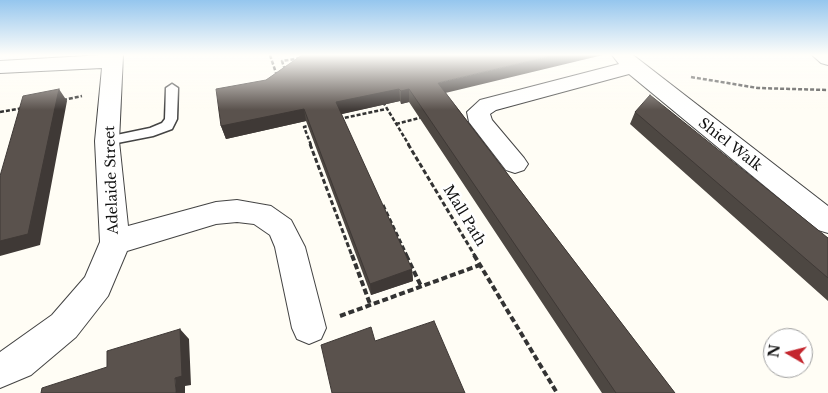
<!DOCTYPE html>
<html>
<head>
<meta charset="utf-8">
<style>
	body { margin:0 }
	#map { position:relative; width:828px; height:393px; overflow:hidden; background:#fffdf5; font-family:"Libre Baskerville",serif }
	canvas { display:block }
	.north { position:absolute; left:763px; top:328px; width:50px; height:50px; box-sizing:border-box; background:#fff; border:1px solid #a0a0a0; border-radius:50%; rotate:278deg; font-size:14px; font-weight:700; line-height:20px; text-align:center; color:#111 }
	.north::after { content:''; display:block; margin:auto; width:18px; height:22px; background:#c4262e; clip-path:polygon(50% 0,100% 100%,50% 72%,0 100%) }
</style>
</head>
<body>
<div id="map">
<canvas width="828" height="393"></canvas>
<div class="north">N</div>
</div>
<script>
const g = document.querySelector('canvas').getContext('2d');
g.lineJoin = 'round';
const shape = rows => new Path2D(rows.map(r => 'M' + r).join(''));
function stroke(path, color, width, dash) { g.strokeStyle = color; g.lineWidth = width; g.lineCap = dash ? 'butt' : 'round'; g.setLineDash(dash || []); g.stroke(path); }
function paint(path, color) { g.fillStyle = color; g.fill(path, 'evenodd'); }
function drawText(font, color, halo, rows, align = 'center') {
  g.font = font + ' "Libre Baskerville",serif'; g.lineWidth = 5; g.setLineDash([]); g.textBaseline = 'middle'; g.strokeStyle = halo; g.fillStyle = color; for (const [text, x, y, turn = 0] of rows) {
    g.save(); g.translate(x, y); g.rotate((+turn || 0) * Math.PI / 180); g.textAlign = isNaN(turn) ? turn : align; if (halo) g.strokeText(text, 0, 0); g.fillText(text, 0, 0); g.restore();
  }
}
const pathFar2 = shape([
	[270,55,277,76],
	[285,70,282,61,301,58],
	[691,77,758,88,828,90],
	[63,100,82,96],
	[383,102,409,145],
	[0,112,23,108],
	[339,119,386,109],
	[396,124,423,117],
	[311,145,304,127,311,125]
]);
const pathFar1 = shape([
	[310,144,352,256],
	[408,144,475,256],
	[383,205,407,256]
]);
const path = shape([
	[352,255,370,304],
	[406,255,421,286],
	[474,255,557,393],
	[340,316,480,265]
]);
const lane = shape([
	[172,84,178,88,177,119,172,129,153,136,107,145,102,144,100,141,102,138,150,128,162,123,165,119,166,88,172,84]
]);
const street = shape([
	[103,55,123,55,119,141,128,226,216,202,237,200,271,206,291,220,305,247,326,328,321,339,309,344,297,339,292,328,275,247,270,235,254,224,237,222,216,224,127,251,108,296,76,337,31,375,0,388,0,352,52,315,85,277,100,242,95,141,102,68,0,73,0,61,103,55],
	[612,55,633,55,828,206,828,233,818,230,629,74,496,110,490,114,492,120,524,158,528,164,524,170,515,173,506,170,469,122,467,112,480,100,619,64,612,55],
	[812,55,828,55,828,65,821,63,812,55]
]);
const wall = shape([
	[302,55,446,93,675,393,602,393,409,102,401,104,400,101,341,114,412,269,413,281,371,295,306,121,226,139,221,126,266,80],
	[635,112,828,238,828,301,630,124]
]);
const shadedWall = shape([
	[555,55,603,55,437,95,438,83],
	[59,89,67,101,40,245,0,256,0,241],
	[399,89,400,101,338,115,336,102],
	[409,89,409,102,401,104,401,91],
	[304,109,306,121,226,139,221,126],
	[412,269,413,281,371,295,370,284],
	[180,329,189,339,191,385,185,386,185,393,176,393,175,378]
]);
const building = shape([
	[302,55,555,55,438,83,675,393,616,393,409,89,401,91,399,89,336,102,412,269,370,284,304,109,221,126,216,89,266,80,302,55],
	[59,89,28,234,0,241,0,176,23,96,59,89],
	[650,95,828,238,828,278,635,112,650,95],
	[434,321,465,393,332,393,321,345,371,327,375,341,434,321],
	[180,329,182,376,175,378,176,393,41,393,42,388,107,367,107,351,180,329]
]);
const streetNames = [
	["Shiel Walk",730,145,38],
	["Adelaide Street",112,180,-92],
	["Mall Path",464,216,59]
];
stroke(lane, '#444', 3);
stroke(street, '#444', 2);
stroke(pathFar2, '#333', 2.5, [4, 2]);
stroke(pathFar1, '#333', 3, [5, 2.5]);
stroke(path, '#333', 4, [6, 3]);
paint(lane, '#fff');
paint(street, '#fff');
paint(wall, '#4d4742');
paint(shadedWall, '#3f3936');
paint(building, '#5a524d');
stroke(building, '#3f3936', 1);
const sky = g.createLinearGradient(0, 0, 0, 110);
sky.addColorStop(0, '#95c6ee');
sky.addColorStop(0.5, '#fffefa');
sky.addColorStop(1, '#fffefa00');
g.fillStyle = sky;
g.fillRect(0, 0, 828, 110);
drawText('14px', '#111', '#fff', streetNames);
</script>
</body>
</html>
